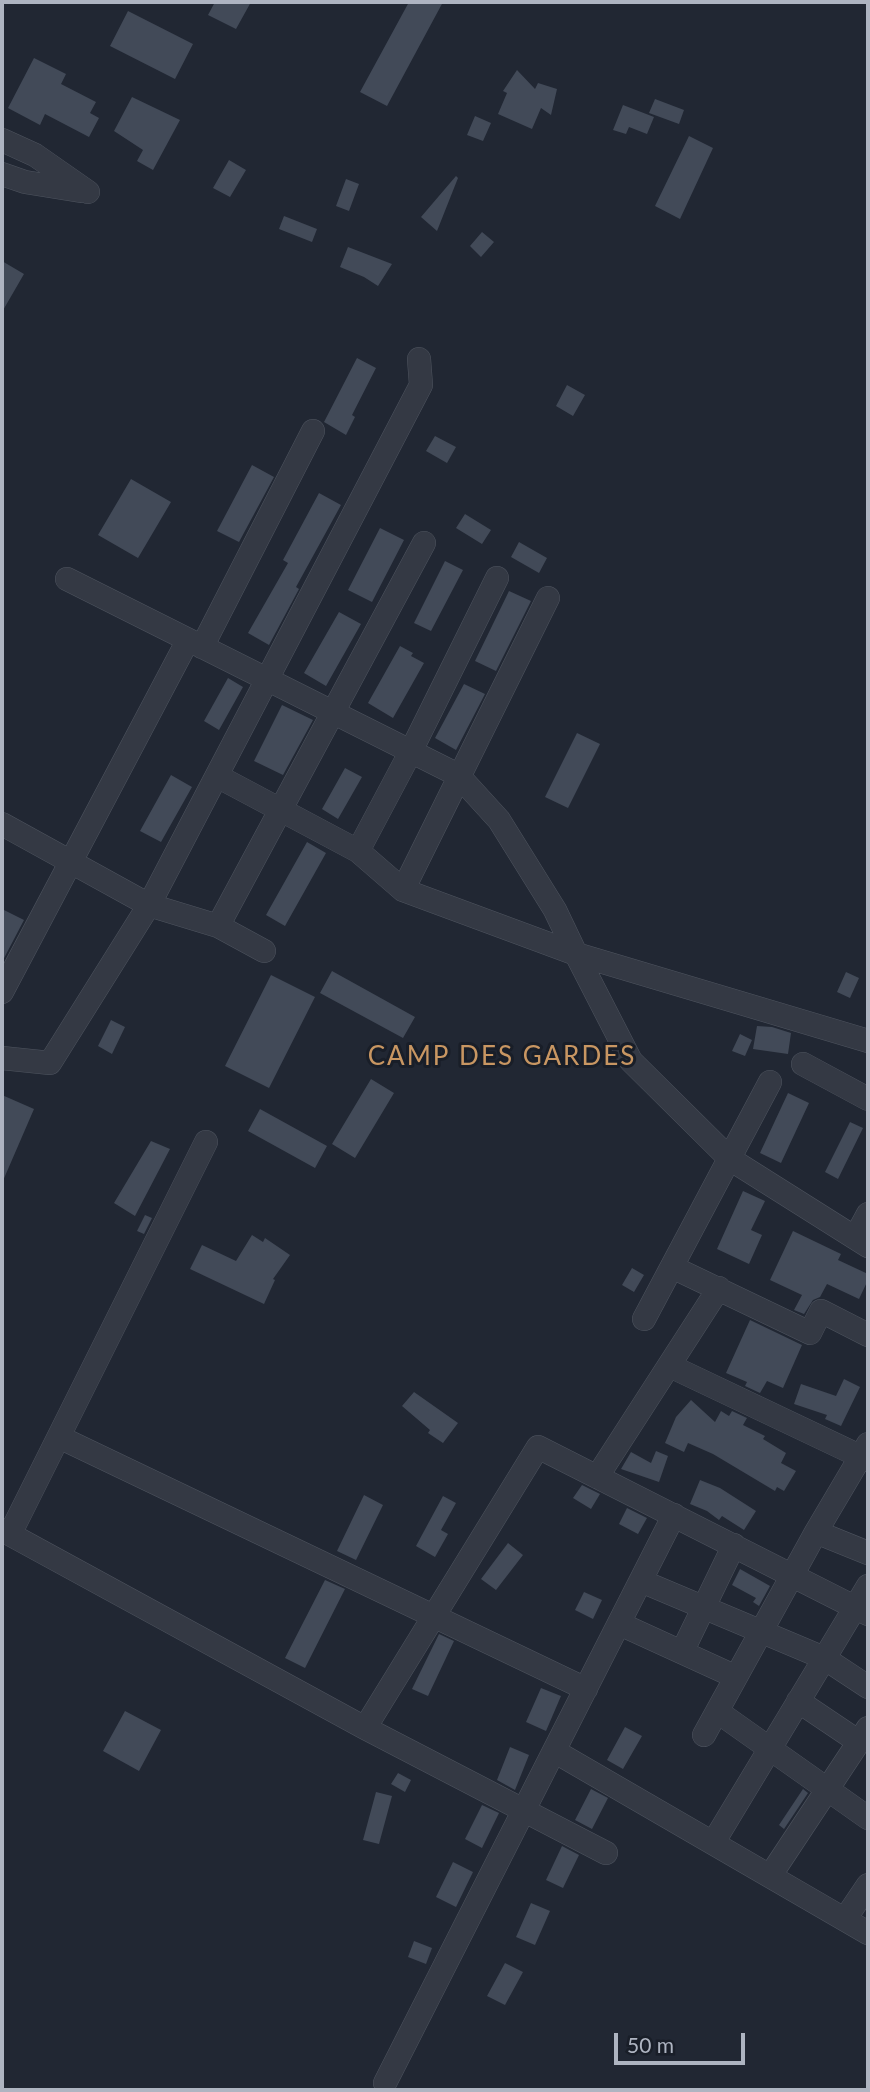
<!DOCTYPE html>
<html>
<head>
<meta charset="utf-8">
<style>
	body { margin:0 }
	#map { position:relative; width:870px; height:2092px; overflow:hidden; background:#212733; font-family:Lato,sans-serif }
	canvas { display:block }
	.frame { position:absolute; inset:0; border:4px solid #aeb4c1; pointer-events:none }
	.scale { position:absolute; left:614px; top:2033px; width:131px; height:32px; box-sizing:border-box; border:4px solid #aeb4c1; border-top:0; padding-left:9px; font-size:21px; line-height:24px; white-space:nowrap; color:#aeb4c1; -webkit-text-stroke:5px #191e28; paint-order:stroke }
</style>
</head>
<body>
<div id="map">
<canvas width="870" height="2092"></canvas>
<div class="frame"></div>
<div class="scale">50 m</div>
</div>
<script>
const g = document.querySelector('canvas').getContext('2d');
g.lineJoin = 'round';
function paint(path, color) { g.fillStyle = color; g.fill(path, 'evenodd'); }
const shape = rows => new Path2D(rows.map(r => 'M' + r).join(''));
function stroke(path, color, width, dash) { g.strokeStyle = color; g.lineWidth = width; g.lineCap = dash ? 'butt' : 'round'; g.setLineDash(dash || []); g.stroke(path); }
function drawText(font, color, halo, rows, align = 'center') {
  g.font = font + ' Lato,sans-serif'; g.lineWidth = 6; g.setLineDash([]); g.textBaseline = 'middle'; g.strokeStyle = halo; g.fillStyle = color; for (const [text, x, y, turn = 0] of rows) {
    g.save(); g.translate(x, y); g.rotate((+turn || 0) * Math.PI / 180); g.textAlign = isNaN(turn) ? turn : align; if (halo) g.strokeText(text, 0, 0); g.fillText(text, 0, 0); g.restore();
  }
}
const building = shape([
	[215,2,251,2,236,29,208,15],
	[409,2,443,2,387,106,360,92],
	[128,11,193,44,175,79,110,46],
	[34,58,66,74,61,84,96,102,90,113,99,118,89,137,45,114,40,125,8,108],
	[517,70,535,89,538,83,557,89,551,115,541,108,532,129,498,114,507,93,503,91],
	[132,97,180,120,153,170,137,161,143,150,114,131],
	[655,99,684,110,679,124,649,113],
	[623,105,654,117,647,134,629,127,626,134,613,130],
	[475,116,491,123,483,141,467,135],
	[689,136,713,148,680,219,655,206],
	[229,160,246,170,230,197,213,188],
	[456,176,458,178,437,231,421,217],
	[346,179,359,184,349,211,336,206],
	[284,216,317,229,312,242,279,229],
	[482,232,494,242,481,257,470,246],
	[348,247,392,264,378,286,364,277,340,267],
	[2,261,24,274,2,312],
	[357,358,376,368,352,415,355,417,346,435,324,422],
	[567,385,585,395,573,416,556,406],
	[435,436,456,447,447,463,426,451],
	[252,465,274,477,239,542,217,531],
	[131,479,171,502,138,558,98,535],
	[319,493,341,505,296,587,299,589,269,645,248,633,288,563,283,560],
	[465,514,491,530,482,544,456,528],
	[380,528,404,540,372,602,348,590],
	[519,542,547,558,539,573,511,557],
	[445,561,463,570,431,631,414,623],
	[509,591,531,601,496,671,475,661],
	[339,612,361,624,326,686,304,673],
	[400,646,413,653,411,656,424,663,393,718,368,703],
	[228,678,243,687,219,730,204,721],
	[464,684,485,694,456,750,435,738],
	[282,705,313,720,283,775,254,761],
	[577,733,600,744,568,808,545,797],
	[345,768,362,777,338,819,322,809],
	[171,775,192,787,161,842,140,831],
	[307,842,326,853,285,926,266,915],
	[2,909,24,920,2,962],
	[332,971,415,1017,403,1038,320,993],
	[846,972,859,978,850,998,837,992],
	[271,975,315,997,269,1088,225,1066],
	[111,1020,125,1027,112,1054,98,1046],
	[757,1026,772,1027,791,1033,788,1054,753,1049],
	[740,1034,752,1040,745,1056,732,1051],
	[371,1079,394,1093,355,1158,332,1144],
	[788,1093,809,1103,781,1163,760,1153],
	[2,1095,34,1109,2,1183],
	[260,1109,327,1146,315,1168,248,1131],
	[850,1122,863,1128,838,1179,825,1172],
	[151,1141,170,1149,135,1216,114,1203],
	[743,1191,765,1201,751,1230,762,1235,749,1264,717,1249],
	[145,1215,152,1218,144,1234,137,1231],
	[793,1231,841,1254,838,1260,868,1274,868,1280,859,1299,827,1284,820,1297,813,1300,804,1314,794,1310,802,1295,770,1280],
	[252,1235,263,1242,265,1238,290,1255,273,1279,275,1280,264,1304,190,1269,202,1245,236,1261],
	[632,1268,644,1275,634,1292,622,1285],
	[750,1320,802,1345,783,1388,767,1381,760,1393,745,1386,747,1382,726,1373],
	[844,1379,860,1387,841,1426,825,1419,827,1415,794,1404,801,1384,836,1396],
	[414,1392,458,1423,443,1443,428,1433,430,1430,402,1406],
	[691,1400,715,1422,721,1411,729,1416,732,1411,747,1418,743,1425,765,1436,763,1439,786,1453,781,1463,796,1471,784,1491,777,1487,775,1491,713,1454,688,1443,684,1452,665,1443,676,1417],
	[656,1451,668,1456,659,1482,621,1469,631,1452,651,1463],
	[700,1480,720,1488,756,1511,744,1530,722,1516,719,1520,707,1511,690,1504],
	[582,1485,600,1494,591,1509,573,1498],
	[364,1495,383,1505,356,1560,337,1551],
	[443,1496,456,1503,441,1530,448,1534,435,1557,416,1546],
	[627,1508,647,1518,638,1534,619,1524],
	[508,1543,523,1555,496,1590,481,1579],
	[740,1569,770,1586,759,1606,753,1602,756,1598,732,1585],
	[325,1580,345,1589,305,1668,285,1658],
	[584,1592,602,1600,593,1619,575,1610],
	[439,1634,454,1641,428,1696,412,1689],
	[541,1688,561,1696,546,1731,526,1722],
	[125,1711,161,1730,139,1771,103,1751],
	[625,1727,642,1736,623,1769,607,1760],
	[510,1747,529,1755,515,1790,497,1780],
	[398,1773,411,1780,405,1792,391,1784],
	[591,1789,608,1798,592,1829,575,1820],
	[803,1789,808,1793,784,1829,779,1825],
	[376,1792,392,1796,379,1844,363,1840],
	[482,1805,499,1813,482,1848,465,1839],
	[562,1846,579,1855,563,1888,546,1880],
	[453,1862,473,1872,456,1907,436,1897],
	[531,1903,550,1911,535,1945,516,1937],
	[414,1941,432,1948,426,1964,408,1957],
	[505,1963,523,1972,505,2005,487,1996]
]);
const minor = shape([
	[2,140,35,155,88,192],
	[2,174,25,182,81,191],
	[67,579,458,775,499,820,555,910,576,954,631,1061,730,1159,868,1246],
	[202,647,313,431],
	[217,776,358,851,403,890,548,598],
	[2,824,149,905,218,926,264,951],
	[358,851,411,751,497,578],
	[403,890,576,954,868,1041],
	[218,926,424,543],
	[2,992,188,640],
	[2,1058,50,1063,149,905,421,385,419,359],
	[803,1064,868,1099],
	[855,1238,868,1214],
	[672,1267,810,1333,821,1311,868,1335],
	[644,1319,770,1082],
	[670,1366,868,1460],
	[59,1437,586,1689],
	[597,1477,719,1288],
	[2,1530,365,1728,606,1853],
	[816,1532,868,1553],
	[10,1534,206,1142],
	[641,1581,824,1658,868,1687],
	[620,1624,736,1677],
	[682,1652,734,1545],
	[798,1701,859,1742],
	[718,1712,868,1818],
	[365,1728,538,1447,868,1614],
	[704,1735,816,1532,868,1444],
	[554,1751,868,1933],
	[713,1843,868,1586],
	[770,1876,868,1728],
	[845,1919,868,1885],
	[385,2083,674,1515]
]);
const quarterNames = [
	["CAMP DES GARDES",502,1057]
];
paint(building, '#424a58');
stroke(minor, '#4e545f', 24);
stroke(minor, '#343944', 23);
g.letterSpacing = '2px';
drawText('26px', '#c89662', '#191e28', quarterNames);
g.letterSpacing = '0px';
</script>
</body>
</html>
